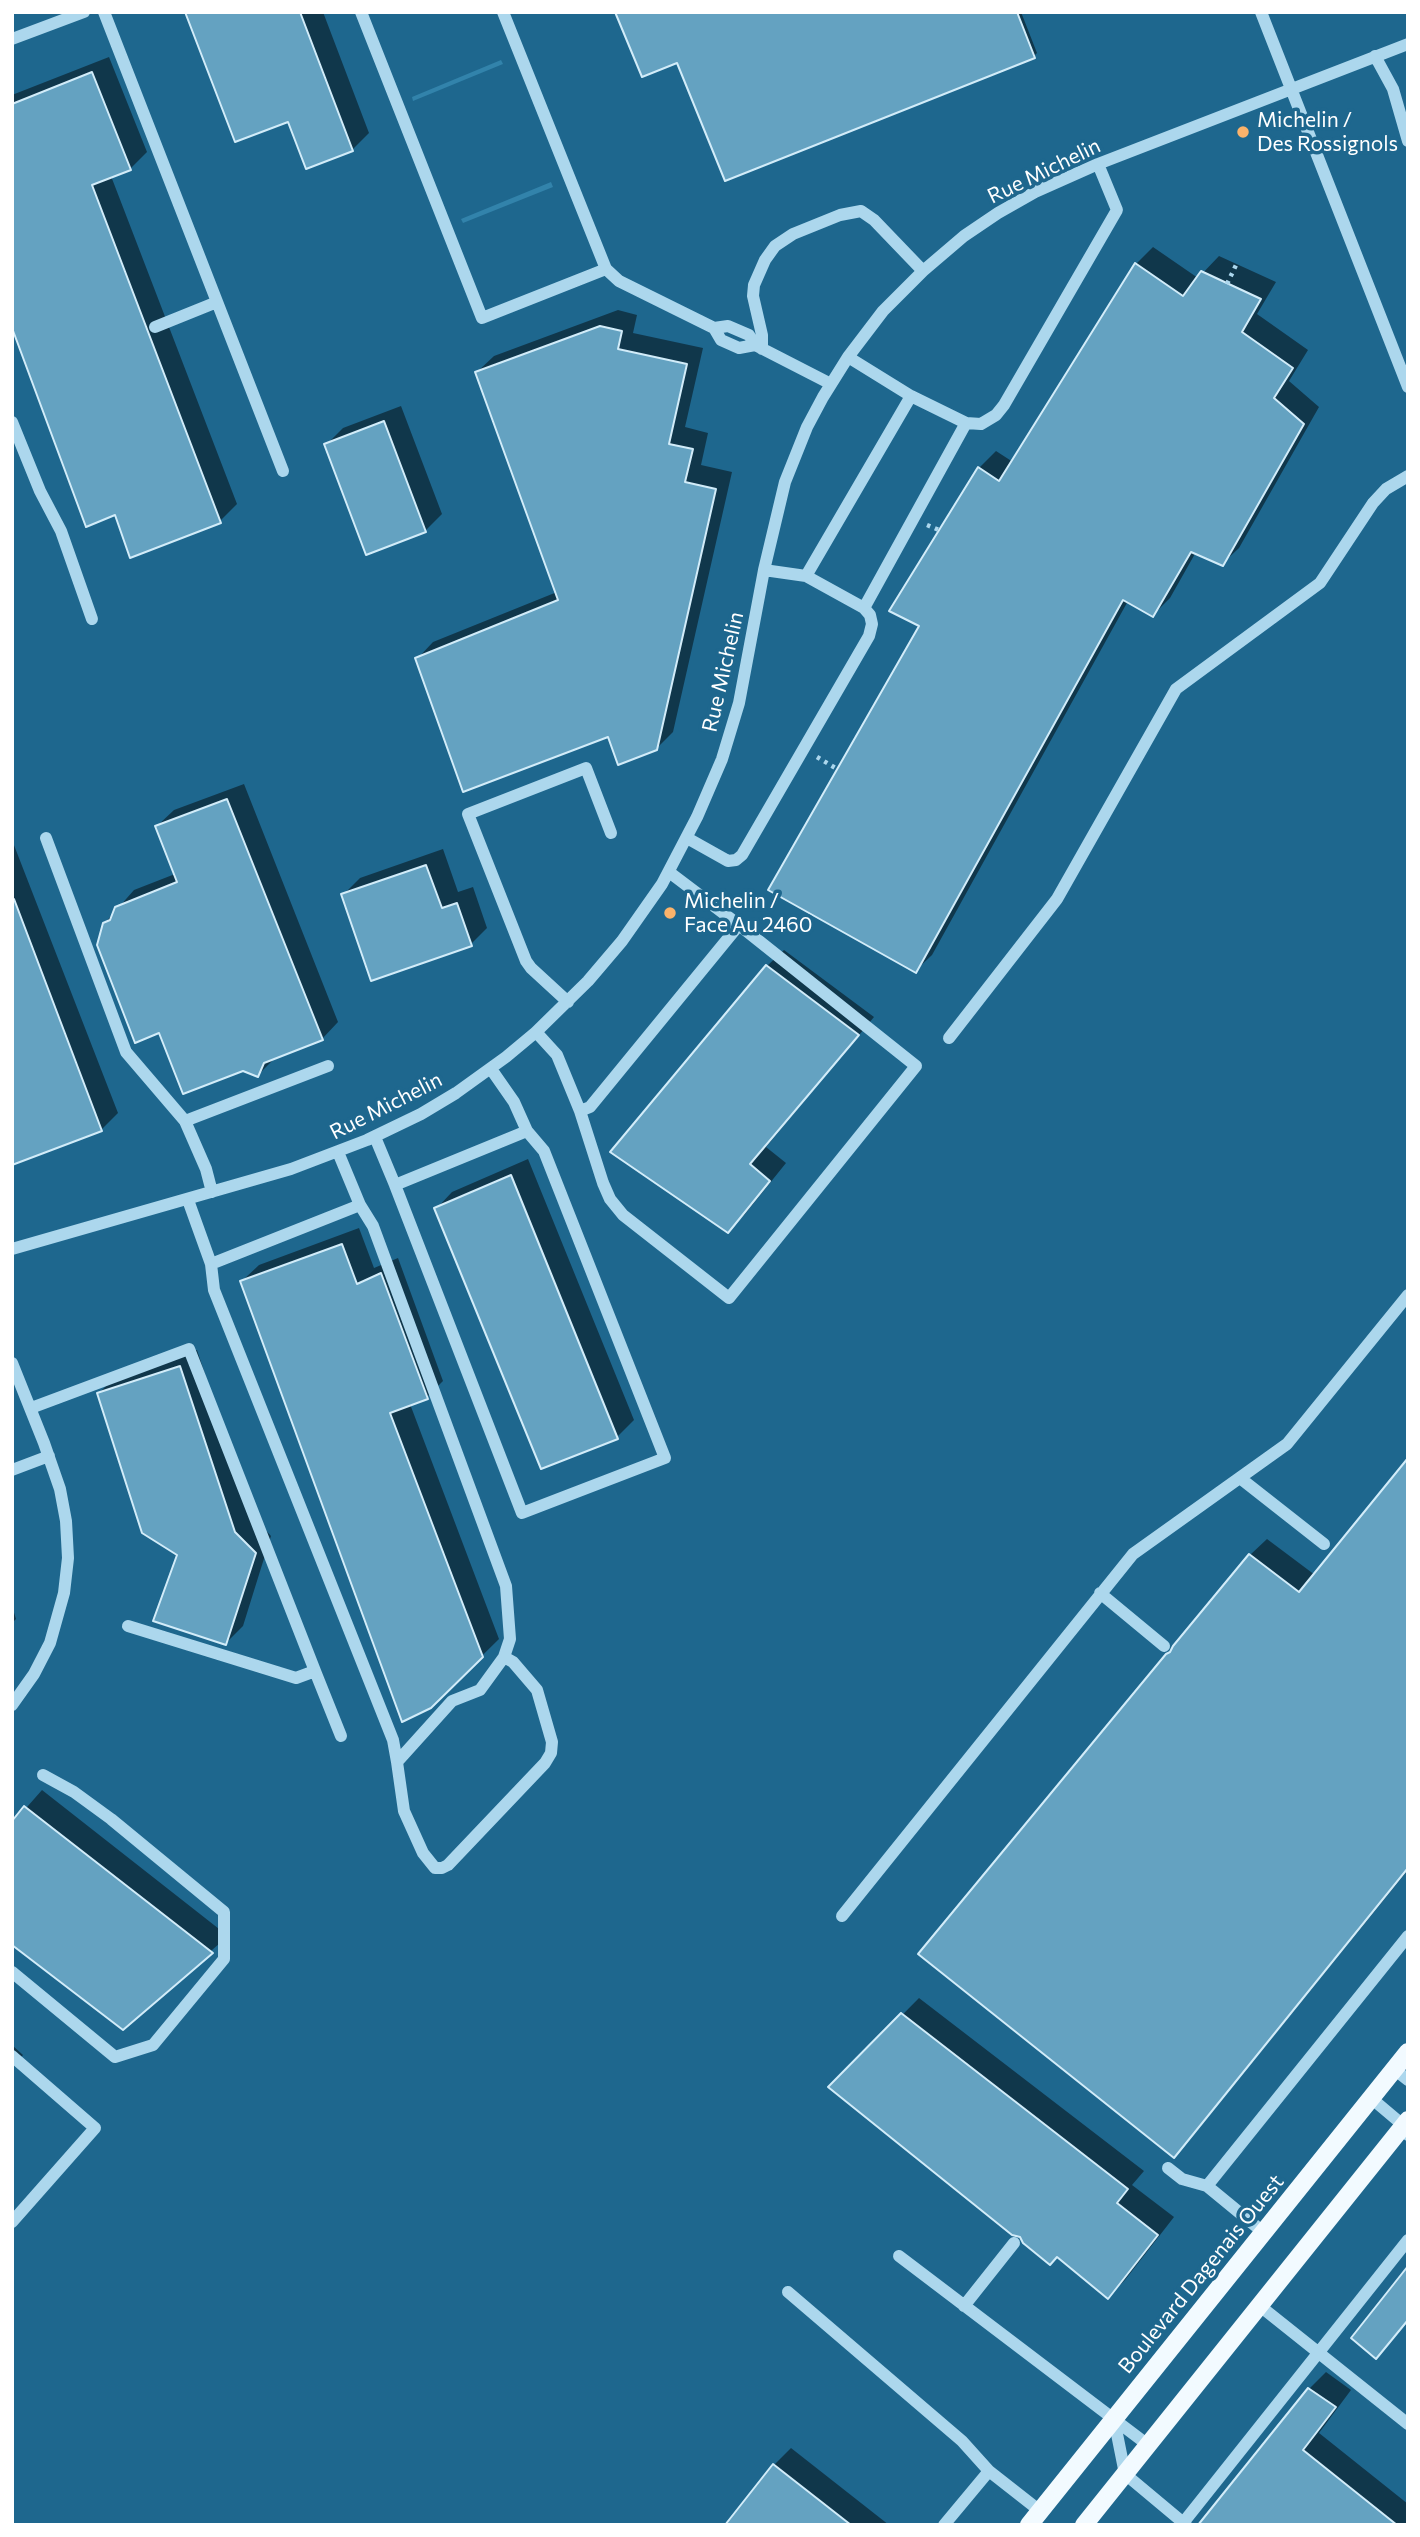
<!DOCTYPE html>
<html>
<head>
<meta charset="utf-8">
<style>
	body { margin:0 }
	#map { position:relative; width:1420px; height:2537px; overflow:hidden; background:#1e678e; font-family:Commissioner,sans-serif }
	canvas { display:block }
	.frame { position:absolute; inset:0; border:14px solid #fff; pointer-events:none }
</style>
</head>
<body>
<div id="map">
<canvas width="1420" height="2537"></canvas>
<div class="frame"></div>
</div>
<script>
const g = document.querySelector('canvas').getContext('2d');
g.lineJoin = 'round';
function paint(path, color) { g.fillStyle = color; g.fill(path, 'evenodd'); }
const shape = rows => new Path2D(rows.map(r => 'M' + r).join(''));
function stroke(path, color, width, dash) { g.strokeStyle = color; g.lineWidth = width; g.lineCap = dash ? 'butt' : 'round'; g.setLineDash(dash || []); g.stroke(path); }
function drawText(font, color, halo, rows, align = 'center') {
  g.font = font + ' Commissioner,sans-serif'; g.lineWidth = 7; g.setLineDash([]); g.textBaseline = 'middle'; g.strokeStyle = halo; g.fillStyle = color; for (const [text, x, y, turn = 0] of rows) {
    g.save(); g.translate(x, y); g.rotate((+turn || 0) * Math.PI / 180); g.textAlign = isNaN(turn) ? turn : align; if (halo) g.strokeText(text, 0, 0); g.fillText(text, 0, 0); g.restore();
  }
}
const green = shape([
	[501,60,503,64,413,101,412,97],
	[551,182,553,187,463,223,461,219]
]);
const shadow = shape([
	[187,12,323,12,369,133,352,150,289,119],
	[617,12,1021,12,1037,53,1034,56,678,60],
	[109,57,147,152,130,169,111,176,237,504,220,521,12,326,12,95],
	[1153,247,1198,278,1219,256,1276,282,1257,314,1308,350,1289,381,1319,407,1239,548,1222,564,1196,552,1170,598,1153,615,1128,601,932,955,915,971,922,625,891,610,979,468,996,451,1013,462,1136,264],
	[618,310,637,315,633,333,703,348,685,427,708,433,701,465,732,472,673,732,656,749,609,734,417,659,433,642,557,592,477,372,494,356],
	[401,406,442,514,425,531,326,445,343,428],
	[244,784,338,1022,322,1039,275,1058,258,1075,160,1031,104,924,134,890,175,874,157,826,174,810],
	[12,840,118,1113,101,1130,12,1163],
	[443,849,458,892,473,887,487,928,471,944,343,895,360,878],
	[784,950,874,1017,766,1147,786,1163,745,1214,728,1231,767,966],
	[528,1159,634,1420,617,1437,436,1209,452,1192],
	[359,1228,374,1268,398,1258,443,1381,427,1397,410,1404,499,1639,430,1707,242,1281,259,1265],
	[197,1350,252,1515,271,1536,243,1626,226,1643,99,1393,116,1376],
	[1408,1461,1408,1870,1190,2139,1174,2155,1250,1555,1267,1539,1315,1575],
	[12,1606,16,1619,12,1623],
	[42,1790,228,1936,123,2028,12,1824],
	[919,1998,1144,2171,1132,2185,1174,2217,1125,2280,1108,2297,1058,2255,1021,2235,831,2087],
	[12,2045,23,2055,12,2068],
	[1326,2372,1351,2390,1319,2433,1408,2504,1408,2525,1212,2525,1309,2389],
	[791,2448,889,2525,727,2525,774,2465]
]);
const building = shape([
	[185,12,300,12,353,151,306,169,288,122,235,142,185,12],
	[615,12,1017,12,1035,58,725,181,677,63,642,77,615,12],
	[92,72,131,170,92,185,221,523,130,558,115,515,86,527,12,328,12,104,92,72],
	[1135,263,1183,296,1201,271,1261,299,1242,332,1293,368,1274,398,1304,424,1223,566,1191,552,1153,617,1123,600,916,973,768,890,919,626,889,611,978,467,999,481,1135,263],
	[600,326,622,331,618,349,687,364,669,444,693,449,685,482,716,489,657,750,618,765,608,737,463,792,415,658,558,600,475,372,600,326],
	[384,421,426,532,366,555,324,444,384,421],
	[227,799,323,1040,264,1063,258,1077,243,1071,183,1094,159,1033,135,1043,97,945,103,923,110,920,115,907,177,882,155,826,227,799],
	[426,865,442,908,457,903,472,946,371,981,341,894,426,865],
	[12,899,14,899,102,1131,12,1165,12,899],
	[766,965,859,1035,750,1164,770,1181,728,1233,610,1152,766,965],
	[511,1175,618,1439,541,1469,434,1208,511,1175],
	[342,1244,357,1284,381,1273,428,1399,390,1413,483,1657,431,1708,402,1722,240,1281,342,1244],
	[180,1366,235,1532,256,1553,226,1645,153,1621,177,1555,142,1533,97,1393,180,1366],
	[1408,1458,1408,1868,1174,2158,918,1954,1166,1654,1170,1652,1173,1646,1249,1554,1299,1592,1408,1458],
	[24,1806,213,1953,123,2030,12,1945,12,1821,24,1806],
	[901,2013,1128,2189,1117,2203,1158,2235,1108,2299,1057,2257,1050,2265,1023,2243,1020,2237,1012,2235,828,2087,901,2013],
	[1408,2266,1408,2320,1376,2359,1351,2338,1408,2266],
	[1308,2388,1336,2407,1303,2450,1397,2525,1198,2525,1308,2388],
	[773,2464,851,2525,725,2525,773,2464]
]);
const path = shape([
	[1227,284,1237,263],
	[927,525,939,530],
	[817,757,837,769]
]);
const minor = shape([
	[104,12,283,471],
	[361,12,482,318,606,269],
	[503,12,606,269,619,281,714,328,721,340,739,348,755,345],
	[1261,12,1408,387],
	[12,39,84,12],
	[1375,56,1393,89,1408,141],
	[155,327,217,302],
	[714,328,728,326,749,335,755,345,831,384],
	[762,349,762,335,753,296,754,285,765,260,775,246,793,234,840,215,861,211,874,220,923,271],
	[12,422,40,491,61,531,92,619],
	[966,423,981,424,996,415,1004,405,1117,210,1098,164],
	[764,570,806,576,911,396,848,357],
	[806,576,864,608,966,423,911,396],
	[46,838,126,1052,185,1121],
	[687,838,728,861,736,860,742,855,869,636,872,624,870,615,864,608],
	[568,1002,531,968,526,961,468,814,586,768,611,833],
	[536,1032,557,1055,580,1111,590,1107,739,925,669,872],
	[949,1038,1057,899,1176,689,1320,583,1373,503,1386,489,1408,476],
	[580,1111,603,1183,610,1199,623,1215,729,1298,916,1066,739,925],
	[375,1137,395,1185,527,1131,514,1102,491,1069],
	[395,1185,522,1513,665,1458,544,1151,527,1131],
	[212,1192,206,1169,185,1121,328,1066],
	[188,1200,211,1264,360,1205,338,1152],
	[360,1205,373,1226,506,1586,510,1639,504,1657,480,1690,452,1701,397,1762,404,1811,423,1853,435,1868,442,1868,448,1865,545,1763,551,1753,552,1742,537,1690,513,1662,504,1657],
	[12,1249,291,1169,367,1140,421,1114,456,1093,506,1057,536,1032,588,981,622,941,662,884,697,817,722,759,739,703,764,570,785,482,807,427,823,397,848,357,883,311,923,271,964,236,998,213,1035,192,1098,164,1408,44],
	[211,1264,214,1290,393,1740,397,1762],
	[12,1363,44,1443,60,1489,66,1521,68,1558,64,1593,50,1643,34,1674,12,1705],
	[31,1408,189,1349,315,1671,296,1678,128,1626],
	[12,1470,49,1456],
	[1240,1478,1324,1544],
	[1100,1593,1164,1646],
	[315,1671,341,1736],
	[842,1916,1133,1554,1287,1444,1408,1295],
	[12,1972,115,2057,153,2045,224,1959,224,1912,111,1819,74,1792,43,1775],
	[12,2056,95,2128,12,2222],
	[1394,2069,1408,2080],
	[1371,2098,1403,2125,1408,2135],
	[1168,2168,1182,2179,1207,2186],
	[1263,2232,1207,2186,1408,1936],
	[899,2256,1148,2445],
	[788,2292,962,2441,989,2471],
	[964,2306,1014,2243],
	[1260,2306,1408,2424],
	[1114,2419,1125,2474,1186,2525],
	[1183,2523,1408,2240],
	[944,2525,989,2471,1040,2511]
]);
const major = shape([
	[1029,2525,1408,2052],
	[1084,2525,1408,2120]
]);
const markers = [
	[1243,132,7,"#fbb36b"],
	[670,913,7,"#fbb36b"]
];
const poiNames = [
	["Michelin /",1257,120],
	["Des Rossignols",1257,144],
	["Michelin /",684,901],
	["Face Au 2460",684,925]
];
const streetNames = [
	["Rue Michelin",1044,171,-26],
	["Rue Michelin",723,672,-77],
	["Rue Michelin",386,1106,-27],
	["Boulevard Dagenais Ouest",1201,2274,-51]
];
paint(green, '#3283ab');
paint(shadow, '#0007');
paint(building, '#64a2c1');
stroke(building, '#d2ecf9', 2);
stroke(path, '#acd7ed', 4.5, [3.5, 5]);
stroke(minor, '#acd7ed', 12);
stroke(major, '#f2faff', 18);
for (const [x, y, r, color] of markers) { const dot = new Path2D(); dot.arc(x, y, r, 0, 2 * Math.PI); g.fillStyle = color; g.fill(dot); stroke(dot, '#1e678e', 2.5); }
drawText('21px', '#fff', '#1e678e', poiNames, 'left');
drawText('21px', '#fff', '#1e678e', streetNames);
</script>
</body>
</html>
